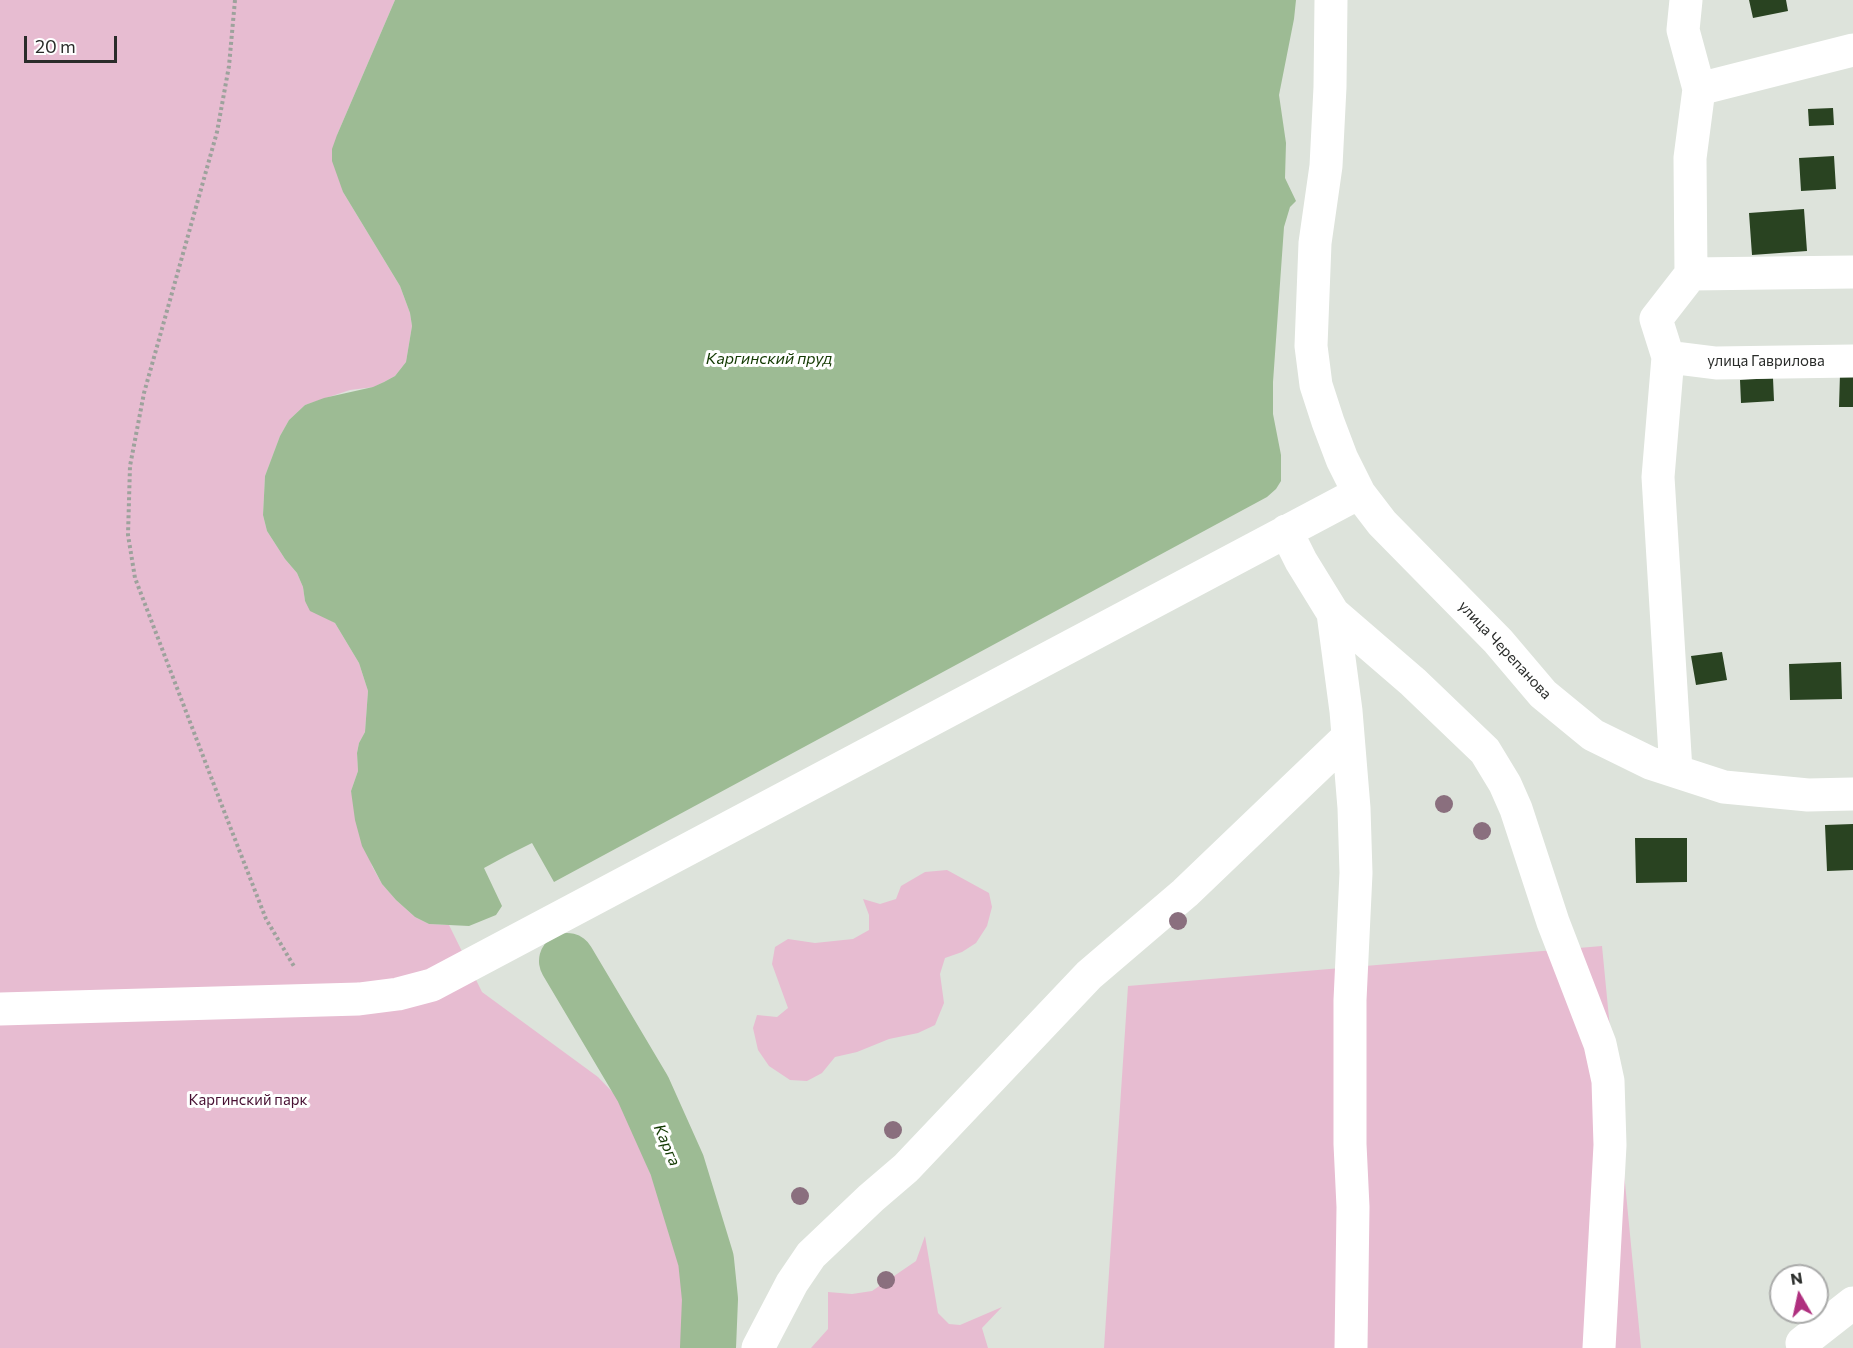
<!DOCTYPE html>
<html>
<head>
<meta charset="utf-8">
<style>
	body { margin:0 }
	#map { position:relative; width:1853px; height:1348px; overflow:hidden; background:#dde3db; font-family:Commissioner,sans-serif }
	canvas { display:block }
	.north { position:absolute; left:1769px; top:1264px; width:60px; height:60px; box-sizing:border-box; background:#fff; border:2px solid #aaabaa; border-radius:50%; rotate:351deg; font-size:16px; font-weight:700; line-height:24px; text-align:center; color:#2a2c2a }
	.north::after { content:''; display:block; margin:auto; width:21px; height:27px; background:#af307f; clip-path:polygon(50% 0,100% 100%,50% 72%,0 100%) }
	.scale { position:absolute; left:24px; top:36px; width:93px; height:27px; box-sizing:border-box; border:3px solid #2a2c2a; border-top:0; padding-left:8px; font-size:18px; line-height:21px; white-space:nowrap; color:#2a2c2a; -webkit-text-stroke:4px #fff; paint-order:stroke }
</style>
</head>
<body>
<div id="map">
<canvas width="1853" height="1348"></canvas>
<div class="north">N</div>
<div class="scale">20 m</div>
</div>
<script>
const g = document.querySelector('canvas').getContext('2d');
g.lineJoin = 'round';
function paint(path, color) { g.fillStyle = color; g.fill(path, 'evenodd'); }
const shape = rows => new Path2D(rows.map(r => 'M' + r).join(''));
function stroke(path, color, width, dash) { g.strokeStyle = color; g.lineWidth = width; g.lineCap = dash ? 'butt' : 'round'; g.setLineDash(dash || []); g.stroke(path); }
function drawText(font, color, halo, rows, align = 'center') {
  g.font = font + ' Commissioner,sans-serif'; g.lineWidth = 6; g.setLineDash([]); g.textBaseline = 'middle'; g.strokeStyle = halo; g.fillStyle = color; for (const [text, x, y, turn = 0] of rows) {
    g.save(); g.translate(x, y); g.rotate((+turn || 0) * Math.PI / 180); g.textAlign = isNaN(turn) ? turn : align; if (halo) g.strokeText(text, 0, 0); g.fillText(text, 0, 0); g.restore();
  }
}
const green = shape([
	[0,0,395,0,337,135,343,192,400,286,410,313,412,326,406,362,395,376,384,382,374,387,350,390,305,405,289,420,280,436,265,476,263,515,267,531,285,559,297,573,303,587,305,601,324,617,335,623,359,663,368,691,365,732,359,743,357,753,358,771,351,791,372,866,382,884,396,900,415,917,429,924,449,925,482,992,598,1077,622,1102,719,1348,0,1348],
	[947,870,989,893,992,907,987,926,976,943,962,952,945,958,940,974,944,1003,935,1025,918,1033,889,1039,857,1052,835,1057,822,1073,807,1081,790,1080,769,1066,758,1050,753,1028,757,1015,777,1017,788,1008,772,964,775,947,788,939,815,943,853,939,869,930,869,915,863,899,880,904,896,899,901,886,925,872],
	[1602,946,1641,1348,1104,1348,1128,986],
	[925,1236,938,1313,949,1324,960,1325,1002,1307,982,1328,988,1348,811,1348,828,1329,828,1292,852,1294,872,1291,916,1261]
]);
const water = shape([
	[395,0,1296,0,1294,19,1279,95,1286,143,1285,178,1296,201,1290,207,1284,227,1273,382,1273,414,1281,455,1281,481,1276,489,1267,497,554,882,532,843,508,855,484,868,502,906,496,915,469,926,429,924,415,917,396,900,382,884,362,846,355,820,351,791,358,771,357,753,359,743,365,732,368,691,359,663,335,623,310,611,305,601,303,587,297,573,285,559,267,531,263,515,265,476,280,436,289,420,305,405,324,398,373,387,384,382,395,376,406,362,412,326,410,313,400,286,343,192,332,161,332,149,337,135]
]);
const river = shape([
	[567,961,643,1089,677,1165,706,1260,710,1299,708,1348]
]);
const building = shape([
	[1749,0,1786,0,1788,11,1753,18],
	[1833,108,1834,125,1809,126,1808,109],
	[1834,156,1836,189,1801,191,1799,158],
	[1804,209,1807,251,1752,255,1749,213],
	[1840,374,1853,374,1853,407,1839,407],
	[1773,378,1774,401,1741,403,1740,380],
	[1722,652,1727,680,1696,685,1691,656],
	[1841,662,1842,699,1790,700,1789,664],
	[1853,824,1853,870,1827,871,1825,825],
	[1635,838,1687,838,1687,882,1636,883]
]);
const path = shape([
	[235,0,229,66,217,132,144,393,130,466,128,535,135,578,224,811,266,919,295,968]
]);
const minor = shape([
	[1331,0,1330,87,1326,166,1315,243,1311,346,1316,385,1328,422,1342,459,1359,493,1382,523,1498,641,1543,694,1593,735,1650,763,1724,787,1808,795,1853,794],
	[1686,0,1683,30,1699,89,1690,158,1691,274,1656,319,1668,357,1716,363,1853,361],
	[1699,89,1853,50],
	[1691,274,1853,272],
	[1668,357,1658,477,1676,771],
	[1286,531,1301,561,1333,613,1413,682,1485,751,1505,784,1516,809,1553,922,1600,1044,1608,1081,1610,1145,1599,1348],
	[1333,613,1346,711,1354,808,1356,873,1350,1000,1350,1144,1353,1207,1351,1348],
	[0,1009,359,999,398,994,432,985,1359,493],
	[1802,1343,1853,1303],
	[758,1348,792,1283,811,1255,871,1198,906,1168,1089,975,1185,893,1348,737]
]);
const trees = [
	[1444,804],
	[1482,831],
	[1178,921],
	[893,1130],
	[800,1196],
	[886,1280]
];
const streetNames = [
	["улица Гаврилова",1766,361],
	["улица Черепанова",1505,650,47]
];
const parkNames = [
	["Каргинский парк",248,1100]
];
const waterNames = [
	["Каргинский пруд",769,359],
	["Карга",667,1145,67]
];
paint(green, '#e7bcd1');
paint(water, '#9dbb94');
stroke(river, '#9dbb94', 56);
paint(building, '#294321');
stroke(path, '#9da29c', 4, [3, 3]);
stroke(minor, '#fff', 33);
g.fillStyle = '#8a6f7e';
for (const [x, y] of trees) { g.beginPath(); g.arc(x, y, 9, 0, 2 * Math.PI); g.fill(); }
drawText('15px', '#2a2c2a', '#fff', streetNames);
drawText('15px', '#471032', '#fff', parkNames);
drawText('italic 16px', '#133a02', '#fff', waterNames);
</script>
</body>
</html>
